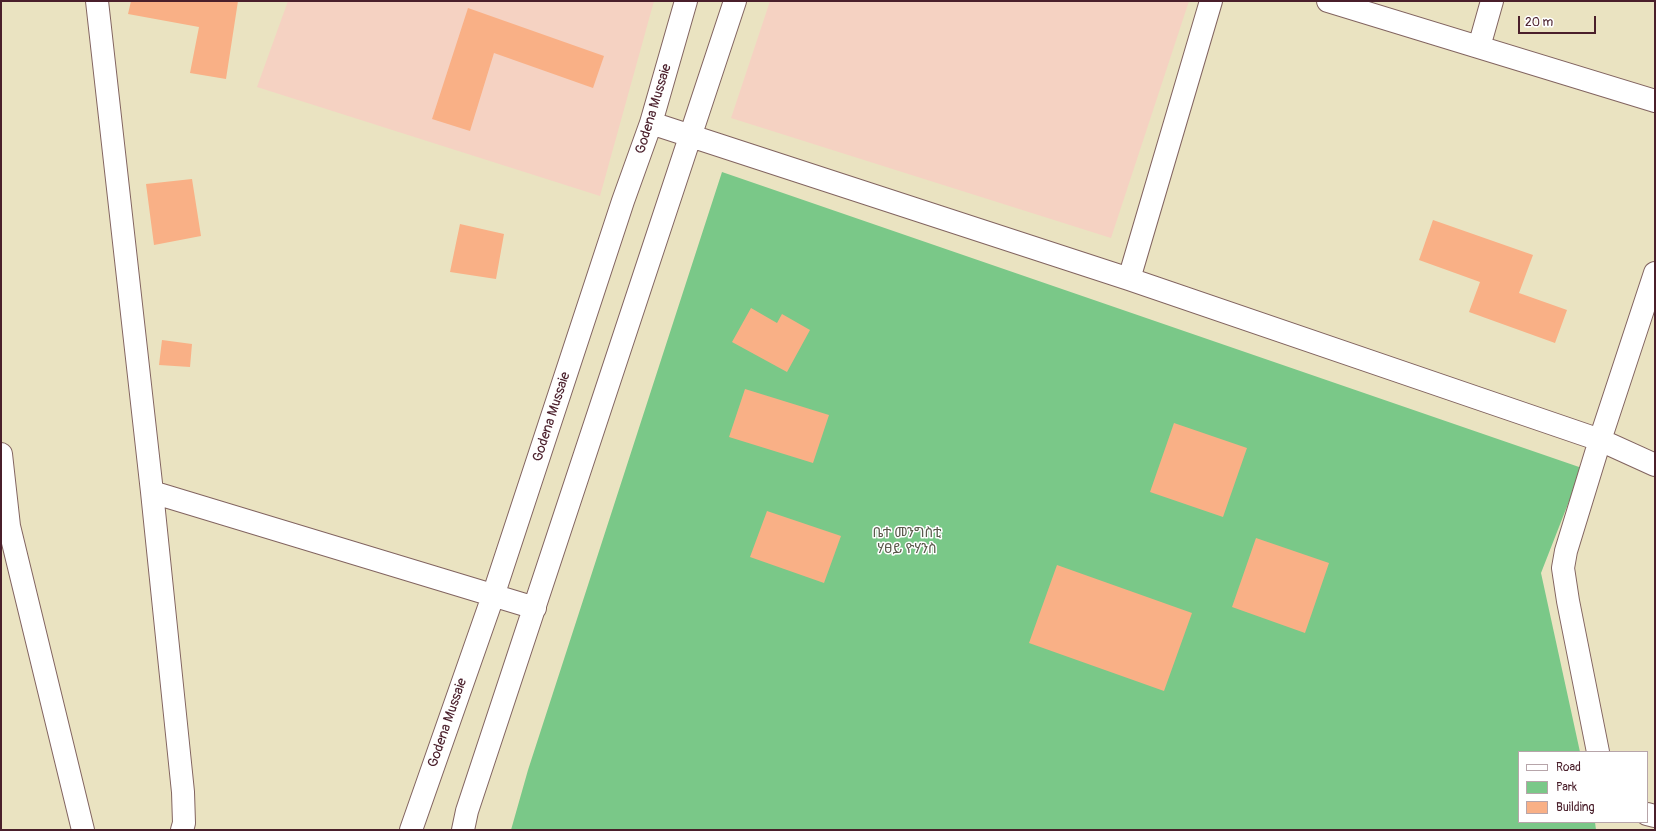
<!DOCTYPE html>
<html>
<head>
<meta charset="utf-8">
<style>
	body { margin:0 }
	#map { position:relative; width:1656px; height:831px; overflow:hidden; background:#eae3c1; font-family:Pangolin,sans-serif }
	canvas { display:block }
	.frame { position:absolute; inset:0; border:2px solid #4a1f2b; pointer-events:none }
	.legend { position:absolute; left:1518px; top:751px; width:130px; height:72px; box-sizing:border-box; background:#fff; border:1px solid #b7a5aa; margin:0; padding:5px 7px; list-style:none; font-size:12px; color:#4a1f2b }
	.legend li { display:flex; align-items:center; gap:8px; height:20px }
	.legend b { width:20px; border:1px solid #b7a5aa }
	.scale { position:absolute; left:1518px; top:16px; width:78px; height:18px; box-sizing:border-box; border:2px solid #4a1f2b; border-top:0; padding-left:5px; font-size:12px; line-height:14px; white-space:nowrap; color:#4a1f2b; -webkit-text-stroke:3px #fff; paint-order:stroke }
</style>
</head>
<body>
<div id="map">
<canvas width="1656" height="831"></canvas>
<div class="frame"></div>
<ul class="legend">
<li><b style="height:5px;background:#fff"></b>Road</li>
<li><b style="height:11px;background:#7ac888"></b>Park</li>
<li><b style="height:11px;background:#f9b086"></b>Building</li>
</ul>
<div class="scale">20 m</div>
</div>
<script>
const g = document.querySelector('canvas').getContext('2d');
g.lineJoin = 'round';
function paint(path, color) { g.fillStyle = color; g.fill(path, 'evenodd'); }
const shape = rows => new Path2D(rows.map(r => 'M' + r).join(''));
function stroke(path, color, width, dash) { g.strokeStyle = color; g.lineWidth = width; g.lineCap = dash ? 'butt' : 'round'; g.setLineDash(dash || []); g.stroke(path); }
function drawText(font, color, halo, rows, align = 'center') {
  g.font = font + ' Pangolin,"Noto Sans Ethiopic",sans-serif'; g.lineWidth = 3; g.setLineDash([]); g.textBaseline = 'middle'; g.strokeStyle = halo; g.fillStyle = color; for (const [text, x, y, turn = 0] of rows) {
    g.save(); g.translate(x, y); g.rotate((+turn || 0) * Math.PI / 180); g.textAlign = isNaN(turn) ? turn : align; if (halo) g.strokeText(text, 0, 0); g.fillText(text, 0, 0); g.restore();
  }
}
const built = shape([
	[288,1,654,1,600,196,257,87],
	[770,1,1189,1,1111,238,731,118]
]);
const green = shape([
	[722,172,1582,468,1541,573,1580,752,1519,752,1519,822,1595,822,1596,830,511,830,528,770]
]);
const building = shape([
	[131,1,238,1,226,79,190,73,199,27,128,14],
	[468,8,604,56,593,88,494,53,470,131,432,119],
	[192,179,201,236,154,245,146,184],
	[1433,220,1533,255,1519,293,1567,310,1555,343,1469,312,1480,282,1419,260],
	[460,224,504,234,496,279,450,272],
	[751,308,777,323,782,314,810,330,787,372,732,342],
	[162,340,192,344,190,367,159,365],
	[745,389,829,415,813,463,729,437],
	[1174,423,1247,448,1223,517,1150,492],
	[767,511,841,536,824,583,750,557],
	[1256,538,1329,563,1305,633,1232,607],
	[1057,565,1192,613,1164,691,1029,643]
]);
const minor = shape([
	[97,1,152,492,183,792,184,823,182,830],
	[1328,1,1655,101],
	[1479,47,1492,1],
	[651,123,1129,279,1600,440,1655,465],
	[1129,279,1211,1],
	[1,454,9,526,83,830],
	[152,492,535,608],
	[1598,752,1568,601,1563,568,1566,551,1600,440,1655,273],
	[1647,814,1655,816],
	[411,830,493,596,623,201,651,123,686,1],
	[463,830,467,811,735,1]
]);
const streetNames = [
	["Godena Mussaie",654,109,-73],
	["Godena Mussaie",552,417,-72],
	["Godena Mussaie",448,723,-71]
];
const parkNames = [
	["ቤተ መንግስቲ",907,533],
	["ሃፀይ ዮሃንስ",907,549]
];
paint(built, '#f5d2c2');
paint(green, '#7ac888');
paint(building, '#f9b086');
stroke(minor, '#826460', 24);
stroke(minor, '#fff', 22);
drawText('14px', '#4a1f2b', '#fff', streetNames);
drawText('14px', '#5b5a4c', '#fff', parkNames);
</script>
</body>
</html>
